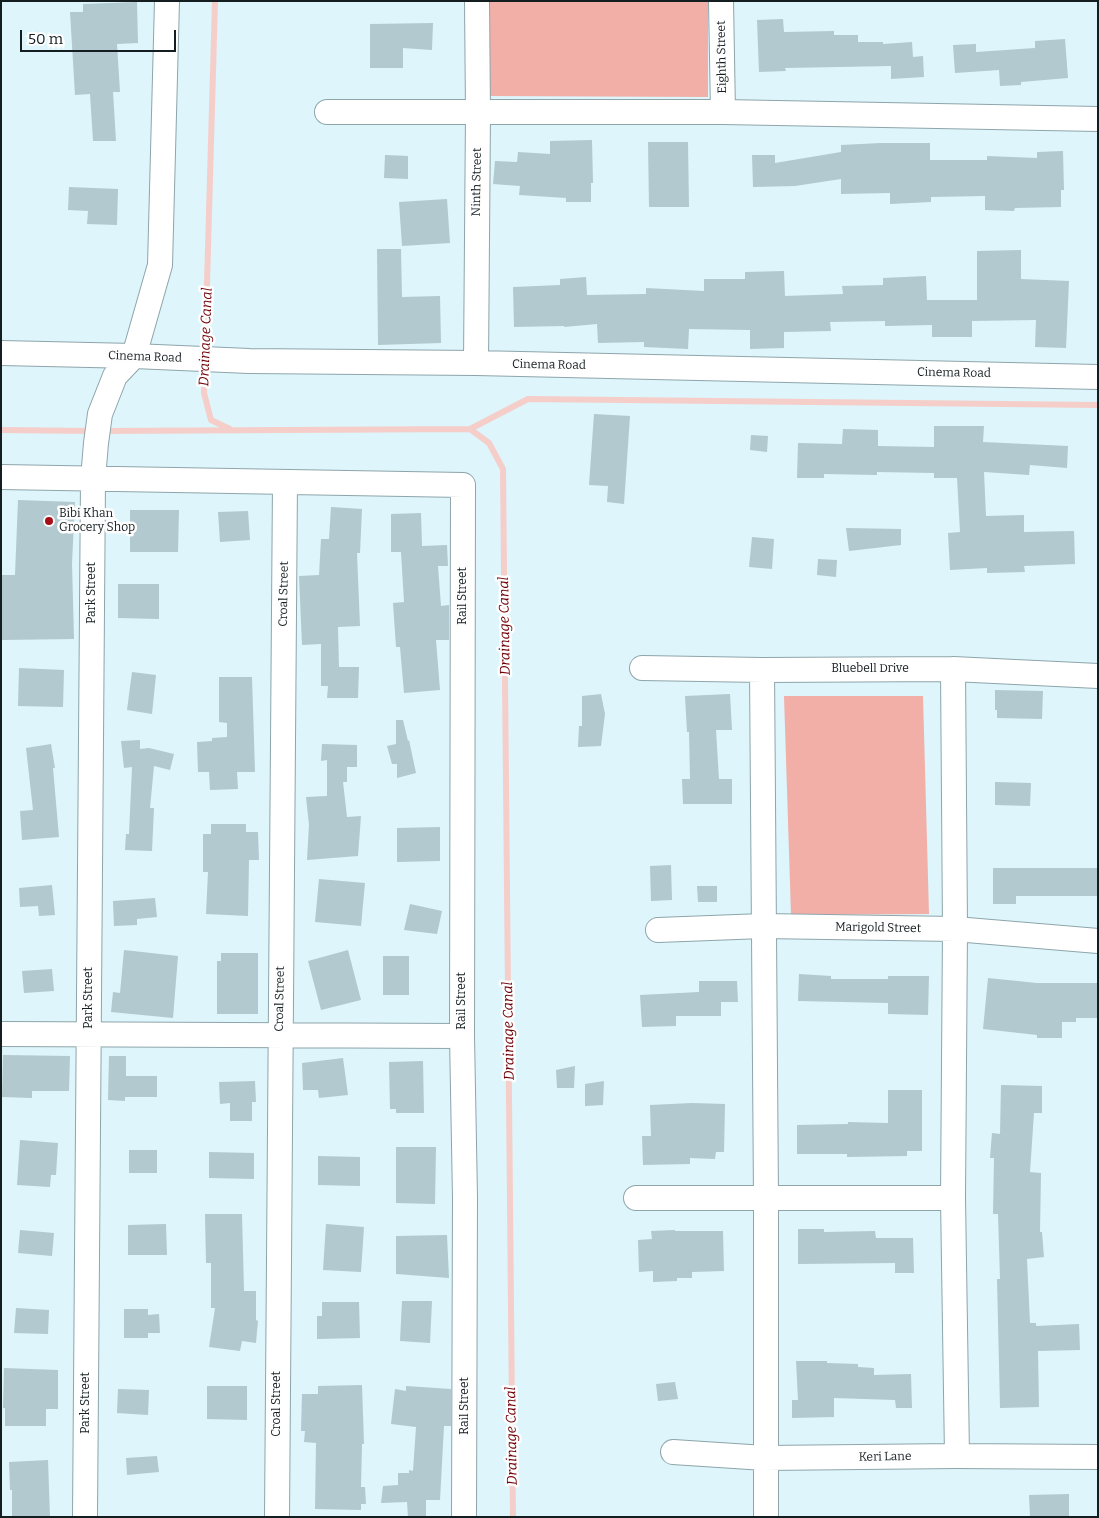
<!DOCTYPE html>
<html>
<head>
<meta charset="utf-8">
<style>
	body { margin:0 }
	#map { position:relative; width:1099px; height:1518px; overflow:hidden; background:#ddf5fb; font-family:Bitter,serif }
	canvas { display:block }
	.frame { position:absolute; inset:0; border:2px solid #141d1f; pointer-events:none }
	.scale { position:absolute; left:20px; top:30px; width:156px; height:22px; box-sizing:border-box; border:2px solid #141d1f; border-top:0; padding-left:6px; font-size:15px; line-height:18px; white-space:nowrap; color:#141d1f; -webkit-text-stroke:4px #fefefe; paint-order:stroke }
</style>
</head>
<body>
<div id="map">
<canvas width="1099" height="1518"></canvas>
<div class="frame"></div>
<div class="scale">50 m</div>
</div>
<script>
const g = document.querySelector('canvas').getContext('2d');
g.lineJoin = 'round';
function paint(path, color) { g.fillStyle = color; g.fill(path, 'evenodd'); }
const shape = rows => new Path2D(rows.map(r => 'M' + r).join(''));
function stroke(path, color, width, dash) { g.strokeStyle = color; g.lineWidth = width; g.lineCap = dash ? 'butt' : 'round'; g.setLineDash(dash || []); g.stroke(path); }
function drawText(font, color, halo, rows, align = 'center') {
  g.font = font + ' Bitter,serif'; g.lineWidth = 5; g.setLineDash([]); g.textBaseline = 'middle'; g.strokeStyle = halo; g.fillStyle = color; for (const [text, x, y, turn = 0] of rows) {
    g.save(); g.translate(x, y); g.rotate((+turn || 0) * Math.PI / 180); g.textAlign = isNaN(turn) ? turn : align; if (halo) g.strokeText(text, 0, 0); g.fillText(text, 0, 0); g.restore();
  }
}
const green = shape([
	[488,1,708,1,708,97,488,96],
	[784,696,923,696,929,914,791,915]
]);
const stream = shape([
	[205,354,215,1],
	[205,364,204,393,211,420,230,429],
	[470,429,528,399,1098,405],
	[1,430,92,431],
	[102,431,470,429,489,443,503,469,513,1517]
]);
const building = shape([
	[137,2,138,43,117,44,120,92,113,92,116,141,93,141,90,94,75,95,70,12,83,12,83,4],
	[783,19,784,32,834,31,834,35,858,35,858,42,883,42,883,44,912,42,913,57,923,56,924,77,891,79,891,66,785,68,786,71,759,72,757,20],
	[433,23,432,50,403,48,403,68,370,68,370,24],
	[1065,39,1068,78,1021,82,1021,85,1000,86,999,70,955,73,953,45,976,44,976,52,1035,48,1035,41],
	[592,140,593,183,591,183,591,202,566,202,566,198,519,195,520,186,493,184,495,161,517,162,518,152,550,154,550,141],
	[648,142,688,142,689,207,649,207],
	[881,143,930,143,930,160,987,160,987,156,1037,158,1037,152,1063,151,1064,190,1061,190,1061,207,1015,208,1014,211,985,210,985,196,931,197,931,202,890,204,890,193,841,194,841,179,795,186,753,187,752,155,775,155,775,163,841,152,841,145],
	[385,155,408,156,408,179,384,178],
	[69,187,118,189,117,225,87,224,88,211,68,210],
	[447,199,450,243,402,246,399,202],
	[377,249,401,249,402,297,440,296,441,343,378,345],
	[1021,250,1021,279,1069,281,1066,348,1035,347,1036,320,972,321,972,337,932,337,932,325,885,326,885,321,830,322,831,331,784,332,784,348,750,349,750,330,689,329,688,349,644,347,644,342,598,343,597,324,564,327,564,326,514,327,513,287,560,285,560,279,586,277,587,295,646,294,646,288,704,291,704,279,745,279,745,272,784,271,785,296,843,294,842,286,883,285,883,278,926,276,927,300,977,300,977,251],
	[594,414,630,416,624,504,607,502,608,486,589,485],
	[934,426,984,426,983,442,1068,446,1067,468,1030,465,1029,475,984,472,986,516,1024,515,1024,532,1074,531,1075,564,1024,566,1025,572,987,573,987,568,950,570,948,533,960,532,957,478,934,478,934,473,877,472,877,475,824,474,824,478,797,478,798,443,842,444,843,429,878,430,878,446,934,447],
	[751,435,768,436,767,452,750,450],
	[18,500,75,502,72,563,74,639,1,640,1,575,15,575],
	[331,507,362,509,360,553,357,553,360,626,338,627,339,667,359,667,358,698,327,698,328,686,321,686,321,644,302,645,299,576,319,575,321,539,329,539],
	[130,510,179,510,178,552,130,552],
	[248,511,250,540,220,542,218,512],
	[421,513,422,546,447,545,448,566,438,566,441,606,449,605,449,640,436,640,440,690,404,693,400,647,396,647,393,603,404,602,401,552,391,552,391,514],
	[846,528,901,529,901,545,849,551],
	[752,537,774,539,772,569,749,567],
	[818,559,837,560,836,577,817,575],
	[118,584,159,584,159,619,118,618],
	[19,668,64,670,63,707,18,706],
	[132,672,156,675,152,714,127,710],
	[219,677,252,677,255,772,237,772,238,789,210,790,209,772,198,772,197,742,212,741,212,738,227,737,227,723,219,722],
	[995,690,1043,691,1042,719,997,718,997,710,995,710],
	[601,694,605,714,601,746,578,747,579,726,582,726,582,696],
	[730,694,732,730,716,730,719,779,732,779,732,804,683,804,682,779,690,779,689,732,687,732,685,696],
	[396,720,403,720,408,741,409,740,416,773,397,778,397,764,392,764,387,746,396,744],
	[140,740,140,749,149,748,174,754,170,770,154,766,150,808,154,808,152,851,125,850,126,834,129,834,132,767,124,768,121,741],
	[51,744,55,768,53,768,59,837,22,840,20,811,33,810,26,748],
	[322,744,357,745,357,767,347,767,347,782,343,782,347,817,361,816,358,856,307,860,309,825,306,797,327,796,327,760,321,761],
	[995,782,1031,783,1030,806,995,805],
	[211,824,246,824,246,832,258,832,259,860,249,860,248,916,206,914,208,872,203,872,203,834,211,834],
	[440,827,440,861,397,862,397,828],
	[671,865,672,900,651,901,650,866],
	[993,868,1098,868,1098,896,1016,896,1016,904,993,904],
	[319,879,365,883,361,926,315,922],
	[52,885,55,915,39,916,38,906,20,907,19,888],
	[697,886,717,886,717,902,698,902],
	[155,898,157,917,137,919,137,925,114,926,113,901],
	[410,904,442,911,437,934,404,930],
	[124,950,178,956,173,1018,111,1012,113,992,120,993],
	[348,950,361,1000,321,1010,308,961],
	[221,953,258,953,258,1014,217,1014,217,961,221,961],
	[383,956,409,956,409,995,383,995],
	[52,969,54,991,24,993,22,971],
	[799,974,831,976,831,979,888,979,888,976,929,976,928,1015,888,1014,888,1003,798,1001],
	[988,978,1037,983,1098,983,1098,1018,1076,1018,1076,1022,1062,1022,1062,1038,1037,1038,1037,1035,983,1029],
	[699,981,737,981,738,1002,721,1002,721,1016,676,1016,676,1026,642,1027,640,995,699,992],
	[3,1055,70,1056,69,1091,32,1091,32,1098,2,1097],
	[109,1056,126,1056,126,1076,157,1076,157,1097,125,1097,125,1101,108,1100],
	[343,1058,348,1095,319,1098,318,1090,303,1090,302,1063],
	[423,1061,424,1113,396,1113,396,1109,390,1109,389,1062],
	[575,1066,574,1088,557,1088,556,1070],
	[255,1081,256,1102,252,1102,252,1121,230,1121,230,1103,220,1104,219,1082],
	[604,1081,603,1105,585,1106,585,1084],
	[1001,1085,1042,1086,1042,1113,1034,1113,1030,1172,1041,1173,1040,1232,1042,1232,1044,1257,1027,1259,1030,1323,1036,1323,1036,1326,1079,1324,1080,1350,1038,1351,1039,1407,1000,1408,997,1279,1000,1279,998,1214,993,1214,994,1158,990,1158,992,1133,1000,1134],
	[888,1090,922,1090,922,1151,907,1151,907,1156,847,1157,847,1154,797,1154,797,1125,848,1124,848,1122,888,1123],
	[692,1103,725,1104,724,1152,716,1152,715,1159,690,1158,690,1164,643,1165,642,1136,651,1136,650,1105],
	[20,1140,58,1143,56,1175,51,1175,50,1187,17,1185],
	[396,1147,436,1147,435,1204,396,1203],
	[129,1150,157,1150,157,1173,129,1173],
	[209,1152,254,1153,254,1179,209,1178],
	[318,1156,360,1157,360,1186,318,1185],
	[205,1214,242,1214,244,1291,256,1291,256,1320,258,1321,256,1343,242,1341,240,1351,209,1347,215,1308,211,1308,211,1263,206,1263],
	[166,1224,167,1255,128,1255,128,1225],
	[326,1224,364,1227,361,1272,323,1270],
	[798,1229,824,1229,824,1232,875,1231,876,1238,913,1238,914,1273,895,1273,895,1263,798,1264],
	[20,1230,54,1233,52,1256,18,1253],
	[675,1230,675,1231,723,1231,724,1271,692,1272,692,1278,677,1278,677,1281,653,1282,653,1271,639,1272,638,1240,652,1239,651,1231],
	[447,1235,449,1278,396,1274,396,1236],
	[402,1301,432,1301,430,1343,400,1341],
	[322,1302,359,1302,360,1338,317,1339,317,1316,322,1316],
	[16,1308,49,1310,48,1334,14,1333],
	[124,1309,148,1309,148,1315,159,1314,160,1333,148,1333,148,1338,124,1338],
	[796,1361,827,1361,827,1363,858,1364,858,1367,874,1368,874,1375,911,1374,912,1408,896,1408,895,1400,834,1398,834,1417,792,1418,792,1400,798,1400],
	[4,1368,58,1370,58,1409,46,1409,46,1426,5,1426,5,1408,3,1408],
	[675,1382,678,1399,658,1401,656,1384],
	[362,1385,364,1444,362,1444,361,1487,365,1487,366,1504,361,1504,361,1510,315,1509,316,1443,304,1442,305,1431,301,1431,302,1394,318,1394,318,1386],
	[207,1386,247,1386,247,1420,207,1419],
	[406,1386,451,1389,451,1426,444,1426,440,1500,426,1500,426,1517,408,1517,407,1502,381,1503,383,1486,398,1485,398,1473,409,1473,409,1470,413,1471,416,1427,391,1424,395,1389,406,1391],
	[118,1389,149,1390,148,1415,117,1413],
	[157,1456,159,1472,127,1475,126,1458],
	[48,1460,50,1517,12,1517,12,1490,10,1490,9,1462],
	[1069,1494,1069,1517,1030,1517,1029,1495]
]);
const minor = shape([
	[721,1,723,112],
	[327,112,723,112,1098,119],
	[1,353,134,356,249,361,476,363,1098,377],
	[476,363,478,113,477,1],
	[1,477,463,485,462,1036,465,1198,464,1517],
	[642,668,762,670,953,669,1098,676],
	[953,669,955,929,953,1198,957,1456],
	[762,670,766,1198,766,1517],
	[658,930,763,926,955,929,1098,941],
	[1,1034,462,1036],
	[636,1198,953,1198],
	[673,1452,765,1458,957,1456,1098,1457],
	[85,1517,93,479,96,443,100,414,115,376,134,356,160,265,167,1],
	[277,1517,285,482]
]);
const markers = [
	[49,521,5,"#a60f18"]
];
const streetNames = [
	["Eighth Street",722,57,-91],
	["Ninth Street",477,182,-89],
	["Cinema Road",145,357,2],
	["Cinema Road",549,365,1],
	["Cinema Road",954,373,1],
	["Park Street",92,593,-90],
	["Croal Street",284,594,-89],
	["Rail Street",463,596,-90],
	["Bluebell Drive",870,669],
	["Marigold Street",878,928,1],
	["Park Street",89,998,-90],
	["Croal Street",280,999,-89],
	["Rail Street",462,1001,-90],
	["Park Street",86,1403,-90],
	["Croal Street",277,1404,-90],
	["Rail Street",465,1406,-90],
	["Keri Lane",885,1457,-1]
];
const poiNames = [
	["Bibi Khan",59,514],
	["Grocery Shop",59,528]
];
const waterNames = [
	["Drainage Canal",206,337,-88],
	["Drainage Canal",505,626,-91],
	["Drainage Canal",509,1031,-91],
	["Drainage Canal",512,1436,-91]
];
paint(green, '#f1afa8');
stroke(stream, '#f5cec9', 6);
paint(building, '#b1c9cf');
stroke(minor, '#8ea5aa', 26);
stroke(minor, '#fff', 24);
for (const [x, y, r, color] of markers) { const dot = new Path2D(); dot.arc(x, y, r, 0, 2 * Math.PI); g.fillStyle = color; g.fill(dot); stroke(dot, '#fefefe', 2); }
drawText('12px', '#141d1f', '#fefefe', streetNames);
drawText('12px', '#141d1f', '#fefefe', poiNames, 'left');
drawText('italic 14px', '#700007', '#fefefe', waterNames);
</script>
</body>
</html>
